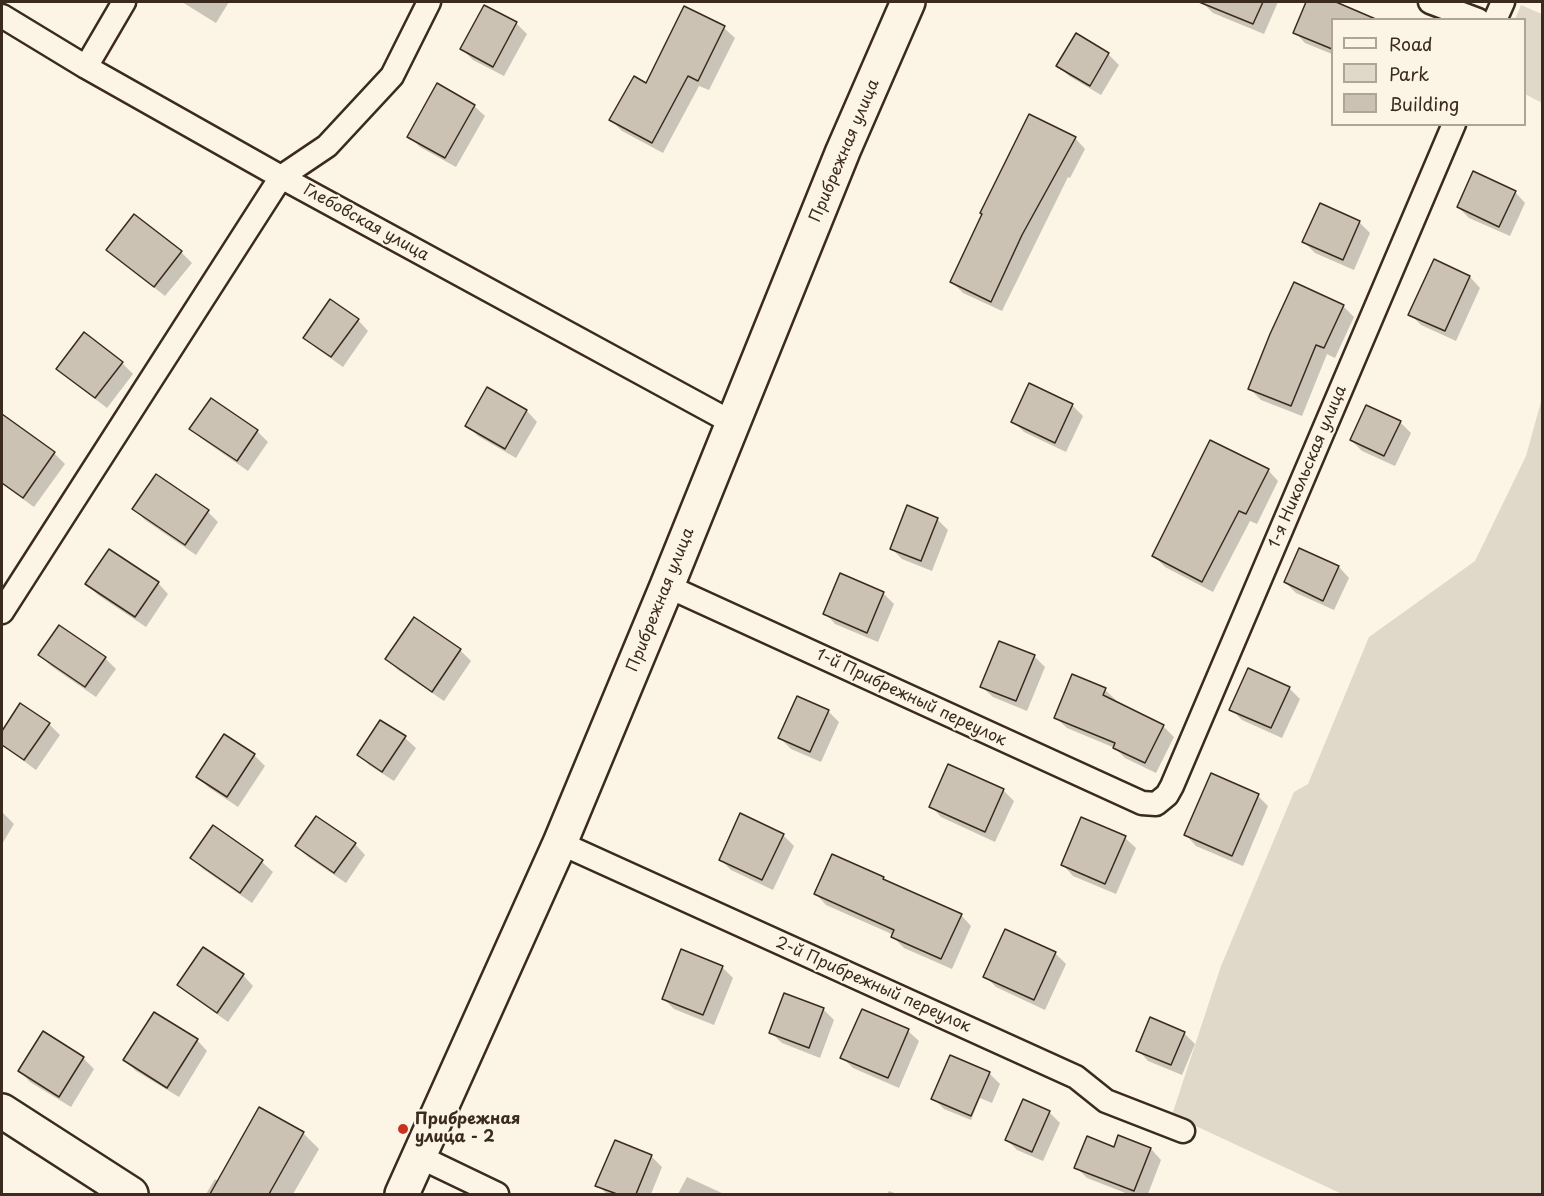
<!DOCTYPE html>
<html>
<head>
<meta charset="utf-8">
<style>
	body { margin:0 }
	#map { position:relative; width:1544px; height:1196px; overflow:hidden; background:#fcf5e5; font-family:"Playpen Sans",sans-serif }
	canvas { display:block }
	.frame { position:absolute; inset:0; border:3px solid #3b2a1e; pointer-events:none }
	.legend { position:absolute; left:1331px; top:18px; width:195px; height:108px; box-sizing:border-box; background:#fcf5e5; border:2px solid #afa495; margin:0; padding:8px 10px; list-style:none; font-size:18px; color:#3b2a1e }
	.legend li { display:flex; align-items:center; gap:12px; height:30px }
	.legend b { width:30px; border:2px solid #afa495 }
</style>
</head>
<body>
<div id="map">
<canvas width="1544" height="1196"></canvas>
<div class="frame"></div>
<ul class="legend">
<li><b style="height:8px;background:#fcf5e5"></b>Road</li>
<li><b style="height:16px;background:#e0d8c8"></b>Park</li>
<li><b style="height:16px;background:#ccc2b3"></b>Building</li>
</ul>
</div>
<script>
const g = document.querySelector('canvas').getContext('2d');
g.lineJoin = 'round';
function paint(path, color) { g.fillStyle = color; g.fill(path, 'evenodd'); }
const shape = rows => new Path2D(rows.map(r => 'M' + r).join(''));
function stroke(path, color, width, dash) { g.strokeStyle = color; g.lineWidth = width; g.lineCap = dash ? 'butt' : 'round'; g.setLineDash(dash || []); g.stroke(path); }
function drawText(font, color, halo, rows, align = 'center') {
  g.font = font + ' "Playpen Sans",sans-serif'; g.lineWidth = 4.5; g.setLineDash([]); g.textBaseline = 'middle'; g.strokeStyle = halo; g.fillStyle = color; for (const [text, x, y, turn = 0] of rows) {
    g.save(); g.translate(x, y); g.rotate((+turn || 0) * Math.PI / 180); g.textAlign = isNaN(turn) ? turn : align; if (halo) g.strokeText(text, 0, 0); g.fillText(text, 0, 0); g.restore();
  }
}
const green = shape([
	[1521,5,1542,14,1542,103,1525,94,1524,20,1515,19],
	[1542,398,1542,1194,1342,1194,1172,1115,1221,966,1294,792,1308,784,1369,637,1475,561,1526,456]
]);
const shadow = shape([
	[182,2,229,2,216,23],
	[1202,2,1278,2,1264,34,1213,13],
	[1308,2,1332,2,1356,12,1332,20,1332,54,1305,43,1295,32],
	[685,8,724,28,735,38,709,90,699,86,663,153,622,131,611,120,647,85],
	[516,23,527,34,504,76,473,60,462,49],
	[1108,54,1119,65,1101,95,1069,76,1058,66],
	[474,106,485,116,456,167,420,147,409,136],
	[1075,138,1085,149,1070,178,1068,177,1002,311,963,293,952,282],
	[1515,192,1525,203,1510,236,1469,218,1458,207],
	[1359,222,1370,233,1354,270,1315,253,1304,242],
	[108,249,181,252,192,263,165,296,119,260],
	[1435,261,1470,277,1480,288,1456,341,1421,325,1410,314],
	[1343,306,1354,317,1335,358,1327,354,1302,416,1261,400,1250,389],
	[358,320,368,331,343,367,316,348,305,338],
	[122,363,133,374,107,408,69,379,58,368],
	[488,389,527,411,537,422,516,458,478,436,467,425],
	[211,400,257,431,268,442,248,471,202,439,191,429],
	[1072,405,1083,416,1066,452,1024,432,1013,421],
	[2,416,54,453,65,464,34,507,2,484],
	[1400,422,1411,433,1395,466,1362,451,1351,440],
	[1268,470,1278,481,1257,524,1250,521,1213,592,1165,567,1154,556],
	[134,509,208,512,218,522,196,555,145,520],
	[937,519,948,530,932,571,902,559,891,548],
	[1339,567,1349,578,1334,610,1296,593,1285,582],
	[158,583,168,594,146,627,98,595,87,584],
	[883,593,894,604,878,642,835,624,825,613],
	[414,619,461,651,471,661,444,701,398,670,387,659],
	[40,655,105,658,116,669,96,697,51,666],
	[1034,656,1045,667,1027,711,993,697,982,687],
	[1289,688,1300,699,1282,738,1242,720,1231,709],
	[1105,690,1116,700,1115,703,1163,726,1174,737,1156,773,1125,758,1115,748,1067,728,1056,718],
	[21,705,49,724,60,735,36,770,2,745,2,734],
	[828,711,839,722,821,762,791,749,780,738],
	[381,722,405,738,416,748,394,781,369,765,359,754],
	[254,755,265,766,238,807,208,787,198,776],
	[1003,790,1014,801,995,842,941,817,931,806],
	[1258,796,1268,806,1243,866,1196,846,1186,835],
	[2,812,14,824,2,844],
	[214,827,262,862,273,872,252,903,203,869,192,858],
	[783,835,794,846,773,890,731,870,720,859],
	[1125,838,1136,848,1116,894,1073,876,1063,865],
	[355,844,365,855,346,883,308,857,297,846],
	[883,878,888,883,961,915,971,926,952,969,904,948,893,937,894,935,826,905,816,894],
	[1055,953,1066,964,1045,1010,996,987,985,976],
	[722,967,733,978,714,1025,674,1009,664,999],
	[243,975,253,986,228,1022,190,995,179,985],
	[823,1009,834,1020,820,1058,782,1043,771,1033],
	[908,1031,919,1041,899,1088,853,1068,842,1057],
	[1184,1033,1195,1044,1182,1075,1148,1061,1138,1050],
	[197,1040,207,1051,179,1097,136,1071,125,1060],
	[83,1058,94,1069,71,1107,30,1082,20,1071],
	[989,1073,1000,1084,992,1103,980,1098,971,1120,944,1109,933,1098],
	[260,1109,303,1133,319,1149,293,1194,278,1194,274,1193,273,1194,206,1194,215,1179,219,1182],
	[1049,1112,1060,1123,1043,1161,1017,1150,1006,1139],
	[1119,1137,1151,1149,1161,1160,1148,1194,1128,1194,1087,1178,1076,1167,1115,1149],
	[651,1156,662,1167,651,1194,607,1194,597,1185],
	[687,1177,724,1194,678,1194],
	[889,1191,897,1194,887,1194]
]);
const building = shape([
	[1199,2,1263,2,1253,24,1199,2],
	[1306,2,1336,2,1378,20,1332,20,1332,49,1293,33,1306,2],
	[484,5,517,22,493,67,460,49,484,5],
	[684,6,725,26,698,81,688,76,652,143,609,120,634,76,646,83,684,6],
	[1076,33,1109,53,1090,86,1056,66,1076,33],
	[437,83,475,105,445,158,407,137,437,83],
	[1029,114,1076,137,1022,235,991,302,950,282,982,214,980,213,1029,114],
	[1473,171,1516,191,1499,227,1457,207,1473,171],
	[1320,203,1360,221,1343,260,1302,242,1320,203],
	[134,214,182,251,154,287,106,250,134,214],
	[1434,259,1470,276,1445,331,1408,315,1434,259],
	[1294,282,1344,305,1324,348,1316,345,1291,406,1248,389,1270,334,1294,282],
	[330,299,359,319,331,357,303,338,330,299],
	[84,332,123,362,95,398,56,369,84,332],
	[1029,383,1073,404,1055,443,1011,422,1029,383],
	[487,387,527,410,505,449,465,426,487,387],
	[211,398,258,430,237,461,189,429,211,398],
	[1366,405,1401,421,1384,456,1350,440,1366,405],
	[2,414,55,452,23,498,2,483,2,414],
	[1210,440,1269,469,1246,514,1239,511,1202,582,1152,556,1210,440],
	[156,474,209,510,185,545,132,509,156,474],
	[907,505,938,518,921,561,890,549,907,505],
	[1299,548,1339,566,1323,601,1284,582,1299,548],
	[109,549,159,582,135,617,85,584,109,549],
	[840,573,884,592,867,633,823,614,840,573],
	[414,617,461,649,432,692,385,659,414,617],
	[59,625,106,657,85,687,38,655,59,625],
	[999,641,1035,655,1016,701,980,687,999,641],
	[1248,668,1290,687,1271,728,1229,710,1248,668],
	[1072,674,1106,688,1103,695,1164,725,1145,763,1113,748,1115,743,1054,718,1072,674],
	[797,696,829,710,810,752,778,738,797,696],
	[20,703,50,723,24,760,2,745,2,731,20,703],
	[380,720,406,736,382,772,357,755,380,720],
	[224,734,255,754,227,797,196,777,224,734],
	[948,764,1004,789,985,832,929,807,948,764],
	[1211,773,1259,794,1232,856,1184,835,1211,773],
	[740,813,784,834,762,880,719,860,740,813],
	[316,816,356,843,334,873,295,846,316,816],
	[1081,817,1126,836,1105,884,1061,865,1081,817],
	[213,825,263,860,240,893,190,858,213,825],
	[832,854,884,877,883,879,962,914,941,959,891,937,894,930,814,894,832,854],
	[1005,929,1056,952,1034,1000,983,977,1005,929],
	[203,947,244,974,217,1013,177,985,203,947],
	[681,949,723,966,703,1015,662,999,681,949],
	[784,993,824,1008,809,1048,769,1033,784,993],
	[862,1009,909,1029,888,1078,840,1058,862,1009],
	[154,1012,198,1039,167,1088,123,1060,154,1012],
	[1150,1017,1185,1032,1171,1065,1136,1051,1150,1017],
	[43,1031,84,1057,59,1097,18,1071,43,1031],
	[950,1055,990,1072,971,1116,931,1099,950,1055],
	[1023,1099,1050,1111,1032,1152,1005,1140,1023,1099],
	[259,1107,304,1132,269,1194,210,1194,259,1107],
	[1118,1135,1151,1148,1134,1191,1074,1168,1087,1136,1114,1147,1118,1135],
	[615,1140,652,1155,636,1194,617,1194,595,1186,615,1140]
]);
const street = shape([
	[1430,2,1478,20],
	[2,16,86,67,281,177,733,423],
	[1495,20,1503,2],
	[86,67,124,2],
	[667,586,1142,803,1156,804,1167,795,1172,786,1454,124],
	[2,612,281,177,327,146,392,76,429,2],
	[560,843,1076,1077,1106,1101,1183,1131],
	[420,1157,497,1194]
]);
const secondary = shape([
	[2,1111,131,1194],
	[402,1194,560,843,667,586,843,151,908,2]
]);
const markers = [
	[403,1129,6,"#c8321e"]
];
const streetNames = [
	["Прибрежная улица",845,151,-67],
	["Глебовская улица",366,223,29],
	["1-я Никольская улица",1308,467,-67],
	["Прибрежная улица",661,600,-68],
	["1-й Прибрежный переулок",911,698,25],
	["2-й Прибрежный переулок",873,985,24]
];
const poiNames = [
	["Прибрежная",415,1120],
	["улица - 2",415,1138]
];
paint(green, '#e0d8c8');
paint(shadow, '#0003');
paint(building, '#ccc2b3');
stroke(building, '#3b2a1e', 1.5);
stroke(street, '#3b2a1e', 27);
stroke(secondary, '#3b2a1e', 38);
stroke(street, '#fcf5e5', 22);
stroke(secondary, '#fcf5e5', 33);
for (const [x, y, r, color] of markers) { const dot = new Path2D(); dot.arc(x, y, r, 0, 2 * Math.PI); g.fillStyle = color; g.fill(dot); stroke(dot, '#fcf5e5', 2); }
drawText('16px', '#3b2a1e', '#fcf5e5', streetNames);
drawText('bold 16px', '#3b2a1e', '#fcf5e5', poiNames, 'left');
</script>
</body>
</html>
